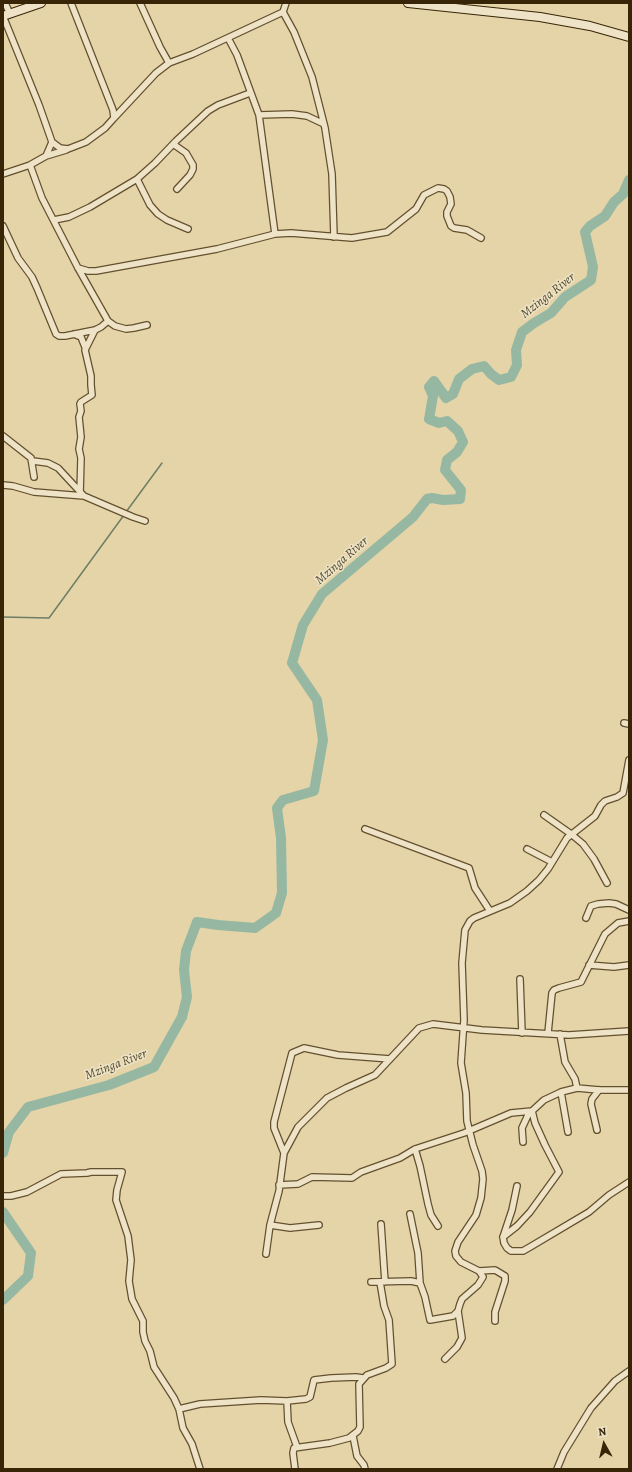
<!DOCTYPE html>
<html>
<head>
<meta charset="utf-8">
<style>
	body { margin:0 }
	#map { position:relative; width:632px; height:1472px; overflow:hidden; background:#e5d4a7; font-family:Alegreya,serif }
	canvas { display:block }
	.frame { position:absolute; inset:0; border:4px solid #382407; pointer-events:none }
	.north { position:absolute; left:584px; top:1424px; width:40px; height:40px; -webkit-text-stroke:3px #eee3c6; paint-order:stroke; rotate:352deg; font-size:11px; font-weight:700; line-height:16px; text-align:center; color:#382407 }
	.north::after { content:''; display:block; margin:auto; width:14px; height:18px; background:#382407; clip-path:polygon(50% 0,100% 100%,50% 72%,0 100%) }
</style>
</head>
<body>
<div id="map">
<canvas width="632" height="1472"></canvas>
<div class="frame"></div>
<div class="north">N</div>
</div>
<script>
const g = document.querySelector('canvas').getContext('2d');
g.lineJoin = 'round';
const shape = rows => new Path2D(rows.map(r => 'M' + r).join(''));
function stroke(path, color, width, dash) { g.strokeStyle = color; g.lineWidth = width; g.lineCap = dash ? 'butt' : 'round'; g.setLineDash(dash || []); g.stroke(path); }
function drawText(font, color, halo, rows, align = 'center') {
  g.font = font + ' Alegreya,serif'; g.lineWidth = 3; g.setLineDash([]); g.textBaseline = 'middle'; g.strokeStyle = halo; g.fillStyle = color; for (const [text, x, y, turn = 0] of rows) {
    g.save(); g.translate(x, y); g.rotate((+turn || 0) * Math.PI / 180); g.textAlign = isNaN(turn) ? turn : align; if (halo) g.strokeText(text, 0, 0); g.fillText(text, 0, 0); g.restore();
  }
}
const stream = shape([
	[126,512,162,463],
	[3,617,49,618,124,515]
]);
const river = shape([
	[3,1153,9,1132,28,1107,109,1085,154,1067,182,1017,187,997,184,970,186,951,197,922,218,925,255,928,276,913,282,893,281,838,277,808,283,800,314,791,323,740,317,700,292,663,303,625,322,594,413,517,427,499,432,498,443,500,460,499,461,490,445,470,447,460,457,452,463,442,458,431,447,421,439,423,429,419,433,396,429,387,434,381,446,398,453,394,459,379,472,369,484,366,491,374,499,380,511,377,517,365,516,350,522,332,534,323,551,313,565,297,591,280,593,267,585,232,590,226,605,216,614,202,623,194,629,180],
	[3,1212,31,1253,28,1276,3,1300]
]);
const street = shape([
	[5,3,10,14],
	[283,12,294,32,312,77,325,128,332,174,334,237],
	[3,16,39,105,52,142,60,148,68,149,86,142,105,128,114,118,113,110,71,3],
	[228,38,237,55,259,115,275,234],
	[169,63,193,54,283,12,286,3],
	[259,115,292,114,307,116,324,124],
	[114,118,156,73,169,63,160,47,140,3],
	[173,144,186,153,193,165,193,169,190,175,177,189],
	[46,156,66,150],
	[30,165,42,198,78,268,108,321,115,326,126,329,134,328,147,325],
	[3,174,30,165,46,156,52,142],
	[137,179,150,205,158,214,167,220,188,229],
	[54,220,69,217,90,207,137,179,155,163,176,141,208,111,218,105,250,93],
	[3,226,18,258,32,277,37,288,56,334,59,336,65,336,95,330,101,327,108,321],
	[78,268,88,271,96,271,217,249,275,234,291,233,352,238,387,232,416,209,424,195,438,188,444,189,447,191,450,197,451,204,447,212,447,216,451,226,454,228,467,230,481,238],
	[74,334,81,337,85,347],
	[3,436,31,458,34,477],
	[33,461,48,463,58,468,84,496,133,517,145,521],
	[3,485,13,486,34,492,84,496],
	[80,494,81,458,79,449,81,437,79,417,81,411,80,404,81,402,92,395,91,385,91,376,85,350,95,330],
	[624,723,629,724],
	[544,815,571,834,583,844,594,859,607,883],
	[365,829,469,868,475,888,490,911],
	[527,849,552,862],
	[586,918,591,906,598,904,609,903,616,904,629,910],
	[589,965,614,967,629,965],
	[520,979,522,1033],
	[548,1033,552,993,554,990,559,988,581,982,605,934,618,923,629,921],
	[560,1034,565,1062,575,1079,577,1088],
	[561,1092,568,1132],
	[597,1130,591,1104,592,1099,599,1090],
	[415,1149,420,1166,428,1204,431,1215,438,1226],
	[284,1153,274,1128,274,1122,292,1053,304,1048,338,1055,390,1059],
	[279,1185,298,1184,312,1177,352,1178,361,1172,400,1158,415,1149,464,1133,511,1113,532,1111,544,1100,561,1092,577,1088,599,1090,629,1090],
	[517,1186,512,1210,503,1237,504,1243,507,1248,511,1251,523,1251,530,1247,589,1212,609,1195,629,1182],
	[3,1196,11,1196,27,1192,61,1174,87,1173,91,1172,122,1172,117,1190,116,1200,128,1236,131,1260,129,1281,132,1299,143,1321,143,1332,145,1341,150,1351,154,1367,174,1398,179,1409,183,1428,192,1444,200,1469],
	[410,1214,418,1253,420,1283],
	[381,1224,385,1282],
	[270,1225,290,1228,319,1225],
	[503,1237,517,1226,530,1212,559,1172,545,1145,535,1123,532,1111,528,1115,522,1128,523,1142],
	[266,1254,270,1225,279,1191,284,1153,298,1127,327,1098,346,1088,375,1075,419,1028,433,1024,482,1030,569,1035,629,1031],
	[479,1271,495,1270,505,1276,505,1281,495,1312,495,1321],
	[371,1282,411,1281,420,1283,425,1297,430,1320,453,1316,458,1311],
	[445,1359,457,1347,462,1338,458,1311,460,1304,462,1299,478,1285,483,1277,479,1271,461,1262,456,1256,455,1251,458,1242,476,1215,481,1198,483,1179,482,1171,473,1145,467,1121,466,1093,461,1063,464,1020,462,963,465,930,470,921,474,918,510,903,527,891,539,880,548,869,567,838,595,816,601,805,605,801,617,797,623,793,629,760],
	[287,1401,288,1422,297,1447],
	[179,1409,200,1404,261,1400,287,1401,306,1399,310,1397,314,1380,331,1378,356,1377,363,1378],
	[353,1436,357,1456,364,1465,365,1469],
	[295,1469,293,1453,294,1448,330,1443,349,1438,358,1431,360,1427,359,1384,367,1375,386,1368,392,1364,389,1320,384,1306,380,1282],
	[557,1469,564,1452,591,1408,615,1381,629,1371]
]);
const secondary = shape([
	[408,3,540,17,590,26,629,37],
	[3,16,41,3]
]);
const waterNames = [
	["Mzinga River",548,296,-38],
	["Mzinga River",342,561,-41],
	["Mzinga River",116,1065,-21]
];
stroke(stream, '#707d65', 1.5);
stroke(river, '#96b8a3', 10);
stroke(street, '#63502f', 8);
stroke(secondary, '#382407', 10);
stroke(street, '#eee3c6', 5.5);
stroke(secondary, '#eee3c6', 8);
drawText('italic 13px', '#50492e', '#eee3c6', waterNames);
</script>
</body>
</html>
